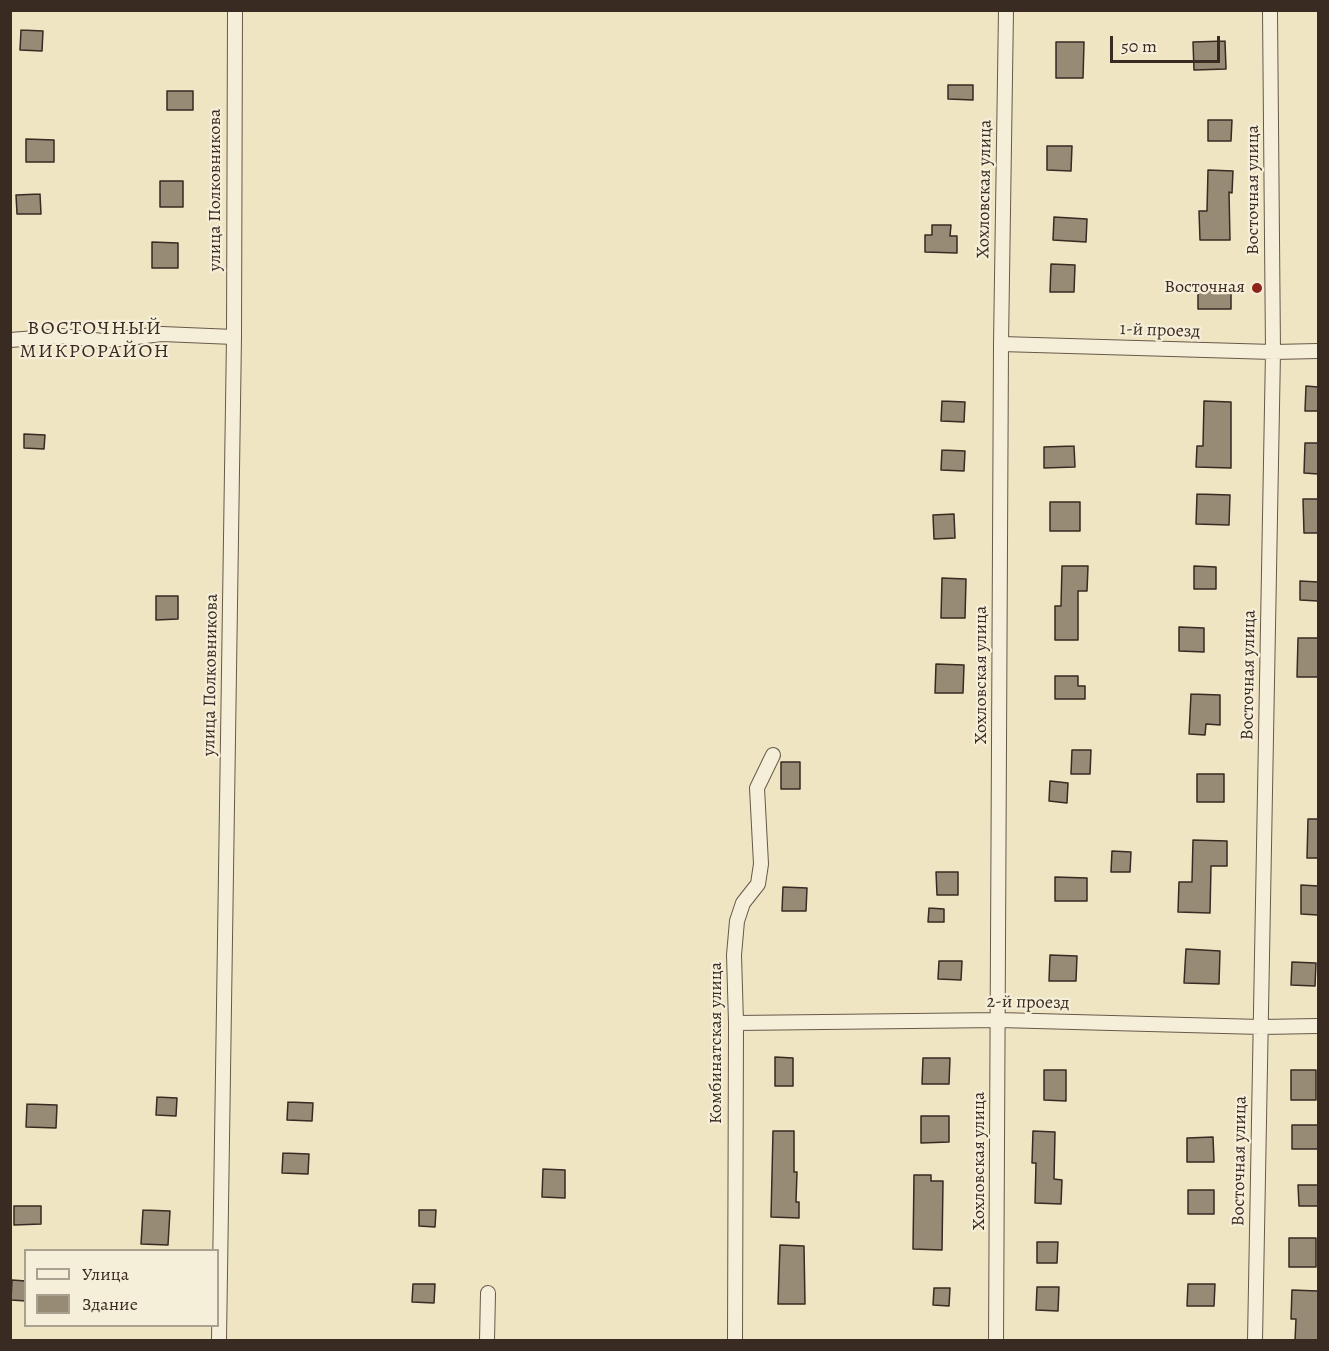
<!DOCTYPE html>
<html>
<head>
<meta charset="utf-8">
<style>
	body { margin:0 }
	#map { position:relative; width:1329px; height:1351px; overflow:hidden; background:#f0e5c3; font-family:Alegreya,serif }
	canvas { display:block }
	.frame { position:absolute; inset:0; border:12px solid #392a22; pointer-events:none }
	.legend { position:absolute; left:24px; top:1249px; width:195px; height:78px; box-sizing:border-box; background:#f5eed8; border:2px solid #aaa08f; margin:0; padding:8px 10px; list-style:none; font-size:18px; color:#392a22 }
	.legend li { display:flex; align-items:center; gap:12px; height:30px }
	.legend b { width:30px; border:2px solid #aaa08f }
	.scale { position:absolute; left:1110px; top:36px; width:110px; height:27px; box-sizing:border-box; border:3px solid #392a22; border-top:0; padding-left:8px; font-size:18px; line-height:21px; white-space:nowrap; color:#392a22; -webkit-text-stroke:4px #f5eed8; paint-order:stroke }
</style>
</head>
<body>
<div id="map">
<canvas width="1329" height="1351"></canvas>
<div class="frame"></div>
<ul class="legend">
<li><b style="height:8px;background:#f5eed8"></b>Улица</li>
<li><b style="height:16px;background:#988b76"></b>Здание</li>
</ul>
<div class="scale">50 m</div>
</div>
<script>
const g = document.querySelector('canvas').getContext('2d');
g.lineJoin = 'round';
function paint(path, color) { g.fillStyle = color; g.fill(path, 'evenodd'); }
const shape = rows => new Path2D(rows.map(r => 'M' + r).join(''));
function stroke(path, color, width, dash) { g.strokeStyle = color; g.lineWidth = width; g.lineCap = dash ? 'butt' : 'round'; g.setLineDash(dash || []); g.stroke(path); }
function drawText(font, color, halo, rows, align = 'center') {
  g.font = font + ' Alegreya,serif'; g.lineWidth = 4.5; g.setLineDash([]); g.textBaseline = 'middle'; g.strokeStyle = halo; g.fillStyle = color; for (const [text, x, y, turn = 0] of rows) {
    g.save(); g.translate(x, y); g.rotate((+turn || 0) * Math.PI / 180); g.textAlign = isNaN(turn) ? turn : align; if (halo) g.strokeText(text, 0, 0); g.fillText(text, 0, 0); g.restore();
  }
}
const building = shape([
	[21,30,43,31,42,51,20,50,21,30],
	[1225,41,1226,69,1194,70,1193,42,1225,41],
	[1056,42,1084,42,1083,78,1056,78,1056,42],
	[948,85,973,85,973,100,948,99,948,85],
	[167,91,193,91,193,110,167,110,167,91],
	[1208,120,1232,120,1231,141,1208,141,1208,120],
	[26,139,54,140,54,162,26,162,26,139],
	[1047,146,1072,146,1071,171,1047,170,1047,146],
	[1208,170,1233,171,1232,193,1229,192,1230,240,1200,240,1199,211,1207,211,1208,170],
	[160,181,183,181,183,207,160,207,160,181],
	[40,194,41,214,17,214,16,195,40,194],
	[1054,217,1087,219,1086,242,1053,240,1054,217],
	[932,225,951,225,950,236,957,236,957,253,925,252,925,235,932,235,932,225],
	[152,242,178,243,178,268,152,268,152,242],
	[1051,264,1075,265,1074,292,1050,292,1051,264],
	[1198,286,1231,287,1231,309,1198,309,1198,286],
	[1306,386,1318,387,1318,411,1305,411,1306,386],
	[942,401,965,402,964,422,941,421,942,401],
	[1204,401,1231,402,1231,468,1196,467,1197,446,1203,446,1204,401],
	[24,434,45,435,44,449,24,448,24,434],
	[1305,443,1318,443,1318,474,1304,473,1305,443],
	[1074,446,1075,467,1044,468,1044,447,1074,446],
	[942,450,965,451,964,471,941,470,942,450],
	[1197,494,1230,495,1229,525,1196,524,1197,494],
	[1303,499,1318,499,1318,533,1304,533,1303,499],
	[1050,502,1080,502,1080,531,1050,531,1050,502],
	[954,514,955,538,934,539,933,515,954,514],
	[1062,566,1088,566,1087,591,1078,591,1078,640,1055,640,1055,606,1061,606,1062,566],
	[1194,566,1216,567,1216,589,1194,589,1194,566],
	[942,578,966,579,965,618,941,618,942,578],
	[1300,581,1318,582,1318,601,1300,600,1300,581],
	[156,596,178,596,178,619,156,620,156,596],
	[1179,627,1204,628,1204,652,1179,651,1179,627],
	[1298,638,1318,638,1318,677,1297,677,1298,638],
	[936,664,964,665,963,693,935,693,936,664],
	[1055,676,1078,676,1078,686,1085,686,1085,699,1055,699,1055,676],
	[1191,694,1220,695,1220,725,1206,724,1205,735,1189,734,1191,694],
	[1072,750,1091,750,1090,774,1071,774,1072,750],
	[781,762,800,762,800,789,781,789,781,762],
	[1197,774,1224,774,1224,802,1197,802,1197,774],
	[1050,781,1068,783,1067,803,1049,801,1050,781],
	[1308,819,1318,819,1318,858,1307,858,1308,819],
	[1193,840,1227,841,1227,866,1211,866,1210,913,1178,912,1179,882,1192,882,1193,840],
	[1112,851,1131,852,1130,872,1111,872,1112,851],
	[936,872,958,872,958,895,937,895,936,872],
	[1055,877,1087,878,1087,901,1055,901,1055,877],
	[1301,885,1318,886,1318,915,1301,914,1301,885],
	[783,887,807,888,806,911,782,911,783,887],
	[929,908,944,909,944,922,928,922,929,908],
	[1186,949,1220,951,1219,984,1184,983,1186,949],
	[1050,955,1077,956,1076,981,1049,981,1050,955],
	[939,961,962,961,961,980,938,979,939,961],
	[1292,962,1316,963,1315,986,1291,985,1292,962],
	[775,1057,793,1058,793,1086,775,1086,775,1057],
	[923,1058,950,1058,949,1084,922,1084,923,1058],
	[1044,1070,1066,1070,1066,1101,1044,1100,1044,1070],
	[1291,1070,1316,1070,1316,1100,1291,1100,1291,1070],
	[157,1097,177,1098,176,1116,156,1115,157,1097],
	[288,1102,313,1103,312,1121,287,1120,288,1102],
	[27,1104,57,1105,56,1128,26,1127,27,1104],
	[921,1116,949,1116,949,1142,921,1143,921,1116],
	[1292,1125,1318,1125,1318,1149,1292,1149,1292,1125],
	[773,1131,794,1131,794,1172,797,1172,796,1202,799,1202,799,1218,771,1217,773,1131],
	[1033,1131,1055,1132,1054,1179,1062,1180,1061,1204,1035,1203,1036,1163,1032,1163,1033,1131],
	[1213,1137,1214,1162,1187,1162,1187,1138,1213,1137],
	[283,1153,309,1154,308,1174,282,1173,283,1153],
	[543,1169,565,1170,565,1198,542,1197,543,1169],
	[914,1175,931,1175,931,1181,943,1181,942,1250,913,1249,914,1175],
	[1298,1185,1318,1185,1318,1206,1299,1206,1298,1185],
	[1188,1190,1214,1190,1214,1214,1188,1214,1188,1190],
	[14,1206,41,1206,41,1224,14,1225,14,1206],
	[143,1210,170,1211,168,1245,141,1244,143,1210],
	[419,1210,436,1210,435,1227,419,1226,419,1210],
	[1289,1238,1316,1238,1316,1267,1289,1267,1289,1238],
	[1037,1242,1058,1242,1057,1263,1037,1263,1037,1242],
	[780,1245,804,1246,805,1304,778,1304,780,1245],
	[12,1280,26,1281,26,1301,11,1300,12,1280],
	[413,1284,435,1284,434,1303,412,1302,413,1284],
	[1188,1284,1215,1284,1214,1306,1187,1306,1188,1284],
	[1037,1287,1059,1287,1058,1311,1036,1310,1037,1287],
	[934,1288,950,1288,949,1306,933,1305,934,1288],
	[1292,1290,1318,1291,1318,1341,1295,1341,1296,1319,1291,1319,1292,1290]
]);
const minor = shape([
	[10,340,62,336,102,341,162,334,234,337],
	[1001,344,1273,352,1318,351],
	[736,1023,999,1020,1261,1027,1318,1026],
	[219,1340,234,337,235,10],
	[487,1340,488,1293],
	[735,1340,736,1023,734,955,737,921,743,903,758,884,761,864,757,788,773,755],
	[996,1340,1001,344,1006,10],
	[1255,1340,1273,352,1270,10]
]);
const markers = [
	[1257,288,6,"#8f2418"]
];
const streetNames = [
	["Хохловская улица",985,189,-89],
	["улица Полковникова",216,190,-90],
	["Восточная улица",1254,190,-90],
	["1-й проезд",1160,331,2],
	["улица Полковникова",211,675,-89],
	["Хохловская улица",982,675,-90],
	["Восточная улица",1249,675,-89],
	["2-й проезд",1028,1003,1],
	["Комбинатская улица",717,1043,-90],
	["Хохловская улица",980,1161,-90],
	["Восточная улица",1240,1161,-89]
];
const poiNames = [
	["Восточная",1245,288]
];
const neighbourhoodNames = [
	["ВОСТОЧНЫЙ",95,329],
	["МИКРОРАЙОН",95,352]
];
paint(building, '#988b76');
stroke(building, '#392a22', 1.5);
stroke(minor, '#67594a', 16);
stroke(minor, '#f5eed8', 14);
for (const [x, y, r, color] of markers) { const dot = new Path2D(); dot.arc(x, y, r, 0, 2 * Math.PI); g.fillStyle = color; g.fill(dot); stroke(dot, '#f5eed8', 2); }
drawText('18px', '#392a22', '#f5eed8', streetNames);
drawText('18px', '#392a22', '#f5eed8', poiNames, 'right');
g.letterSpacing = '1.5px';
drawText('20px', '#392a22', '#f5eed8', neighbourhoodNames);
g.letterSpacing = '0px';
</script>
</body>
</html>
